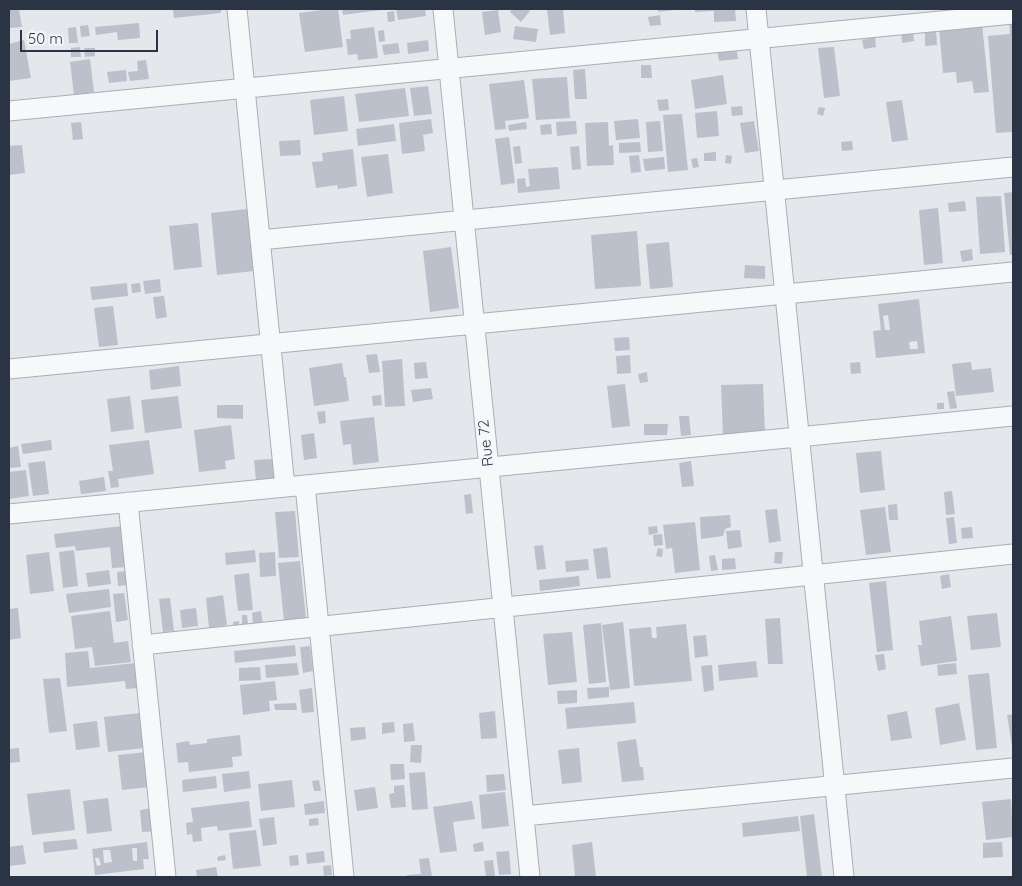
<!DOCTYPE html>
<html>
<head>
<meta charset="utf-8">
<style>
	body { margin:0 }
	#map { position:relative; width:1022px; height:886px; overflow:hidden; background:#e4e7ec; font-family:Quicksand,sans-serif }
	canvas { display:block }
	.frame { position:absolute; inset:0; border:10px solid #2b3445; pointer-events:none }
	.scale { position:absolute; left:20px; top:30px; width:138px; height:22px; box-sizing:border-box; border:2px solid #2b3445; border-top:0; padding-left:6px; font-size:15px; line-height:18px; white-space:nowrap; color:#2b3445; -webkit-text-stroke:4px #f4f6f9; paint-order:stroke }
</style>
</head>
<body>
<div id="map">
<canvas width="1022" height="886"></canvas>
<div class="frame"></div>
<div class="scale">50 m</div>
</div>
<script>
const g = document.querySelector('canvas').getContext('2d');
g.lineJoin = 'round';
function paint(path, color) { g.fillStyle = color; g.fill(path, 'evenodd'); }
const shape = rows => new Path2D(rows.map(r => 'M' + r).join(''));
function stroke(path, color, width, dash) { g.strokeStyle = color; g.lineWidth = width; g.lineCap = dash ? 'butt' : 'round'; g.setLineDash(dash || []); g.stroke(path); }
function drawText(font, color, halo, rows, align = 'center') {
  g.font = font + ' Quicksand,sans-serif'; g.lineWidth = 4.5; g.setLineDash([]); g.textBaseline = 'middle'; g.strokeStyle = halo; g.fillStyle = color; for (const [text, x, y, turn = 0] of rows) {
    g.save(); g.translate(x, y); g.rotate((+turn || 0) * Math.PI / 180); g.textAlign = isNaN(turn) ? turn : align; if (halo) g.strokeText(text, 0, 0); g.fillText(text, 0, 0); g.restore();
  }
}
const building = shape([
	[9,9,19,9,22,27,9,28],
	[173,9,221,9,221,13,174,18],
	[329,9,338,9,343,47,305,52,299,13],
	[342,9,381,9,381,10,343,15],
	[396,9,425,9,426,16,398,20],
	[512,9,526,9,530,11,521,22,510,12],
	[547,9,563,9,565,33,550,35],
	[658,9,674,9,674,10,658,12],
	[695,9,735,9,736,21,714,22,714,11,695,12],
	[498,10,501,32,485,35,482,12],
	[394,11,395,21,388,22,387,12],
	[660,15,661,25,650,26,648,17],
	[1013,20,1013,132,996,133,988,36,1010,34,1009,21],
	[139,23,140,38,118,40,117,32,96,35,95,27],
	[982,24,989,92,974,93,972,81,957,83,956,72,943,73,939,28],
	[88,25,90,36,81,37,80,26],
	[515,26,538,29,536,42,513,39],
	[76,27,78,43,69,43,68,28],
	[374,27,378,58,358,60,357,54,348,55,346,39,351,39,350,30],
	[384,30,385,41,379,42,378,31],
	[913,30,914,41,902,43,901,31],
	[925,30,936,30,937,45,925,46],
	[875,37,876,47,864,49,862,40],
	[24,40,31,78,9,81,9,44],
	[428,40,429,51,408,54,407,43],
	[398,43,400,53,384,55,382,45],
	[736,46,738,59,719,61,717,49],
	[80,47,81,57,71,57,71,48],
	[834,47,840,96,824,98,818,48],
	[84,48,95,48,95,56,85,57],
	[90,59,94,92,74,95,70,62],
	[146,60,149,79,130,81,128,72,138,71,137,61],
	[641,65,651,65,652,78,641,78],
	[585,69,587,99,575,99,573,70],
	[126,70,127,81,109,83,107,72],
	[723,75,727,104,695,109,691,80],
	[567,77,570,118,536,120,532,79],
	[524,80,529,118,505,121,506,129,495,130,489,84],
	[428,86,432,114,414,116,410,88],
	[405,88,409,116,359,122,355,94],
	[344,96,348,131,314,135,310,100],
	[668,99,669,110,659,111,657,100],
	[902,100,908,140,892,142,886,102],
	[742,106,743,115,732,116,731,107],
	[819,107,825,108,823,116,817,114],
	[717,111,719,136,697,138,695,113],
	[682,114,688,170,668,172,663,115],
	[431,119,433,133,423,135,425,151,402,154,399,123],
	[638,119,640,138,616,140,614,121],
	[576,121,577,134,557,136,556,122],
	[660,121,663,151,648,152,646,122],
	[754,121,759,151,745,153,740,123],
	[81,122,83,139,73,140,71,123],
	[526,122,527,129,509,131,508,125],
	[608,122,609,146,613,145,614,165,587,166,585,123],
	[394,124,396,141,358,146,356,129],
	[551,124,552,134,541,135,540,125],
	[509,137,515,183,501,185,495,139],
	[300,140,301,155,280,156,279,141],
	[852,141,853,150,842,151,841,142],
	[640,142,641,152,619,153,619,143],
	[22,145,25,173,9,175,9,146],
	[520,146,522,163,515,164,513,147],
	[579,146,581,169,572,170,570,147],
	[353,149,357,186,338,189,337,185,316,188,312,162,323,161,322,153],
	[716,152,716,161,704,161,704,153],
	[388,154,393,193,367,197,361,157],
	[639,155,641,172,631,173,629,156],
	[726,155,732,156,731,164,725,163],
	[664,157,665,169,645,171,643,159],
	[697,158,699,167,693,168,691,159],
	[558,167,560,189,518,193,517,179,525,178,526,187,530,186,528,169],
	[1013,192,1013,255,1010,255,1004,193],
	[1001,196,1005,252,980,254,976,197],
	[965,201,966,211,949,212,948,203],
	[938,208,943,263,924,265,919,210],
	[247,209,254,271,217,275,211,213],
	[198,223,202,267,174,270,169,226],
	[637,231,641,286,595,289,591,235],
	[669,242,673,287,650,289,646,244],
	[451,247,459,308,430,312,423,251],
	[972,249,973,260,962,262,960,251],
	[745,265,765,266,765,279,744,278],
	[160,279,161,292,145,294,143,281],
	[127,283,128,296,92,300,90,287],
	[140,283,141,292,132,293,131,284],
	[164,296,167,317,156,319,153,297],
	[919,299,925,353,876,358,873,331,881,330,878,304],
	[888,315,890,330,885,330,883,316],
	[917,341,918,349,910,349,909,342],
	[113,306,118,345,99,347,94,308],
	[629,337,630,350,615,351,614,338],
	[377,354,380,372,369,373,366,355],
	[630,355,631,373,617,374,616,356],
	[402,359,405,406,385,407,382,361],
	[426,362,428,378,415,379,414,363],
	[860,362,861,373,851,374,850,363],
	[971,362,972,370,991,368,994,392,956,396,952,364],
	[342,363,344,377,346,377,349,401,314,406,309,368],
	[179,366,181,386,151,390,149,370],
	[647,372,648,382,640,383,638,374],
	[625,384,630,426,612,428,607,386],
	[763,384,765,434,723,436,721,385],
	[431,388,433,399,413,402,411,390],
	[954,391,957,408,950,409,947,392],
	[381,395,382,405,373,406,372,396],
	[130,396,134,429,111,432,107,399],
	[178,396,182,428,145,433,141,400],
	[937,403,944,403,944,409,937,409],
	[217,405,243,405,243,419,217,418],
	[325,411,326,423,319,424,317,412],
	[679,416,689,416,691,435,681,436],
	[374,417,379,462,353,465,351,444,343,445,340,421],
	[644,424,668,424,667,435,644,435],
	[231,425,235,459,225,461,226,469,199,472,194,430],
	[314,433,317,458,304,460,301,435],
	[51,440,52,450,23,454,21,444],
	[149,440,154,474,118,479,119,487,111,488,108,471,113,471,109,445],
	[18,446,21,467,9,468,9,448],
	[881,451,885,490,860,493,856,453],
	[273,459,275,478,256,480,254,460],
	[45,461,49,494,33,496,28,463],
	[691,461,694,486,682,487,679,463],
	[26,470,29,496,9,499,9,472],
	[104,477,106,491,81,494,79,481],
	[952,491,955,514,946,515,944,492],
	[471,494,473,513,466,514,464,495],
	[897,504,898,520,889,520,888,505],
	[885,507,891,552,866,555,860,510],
	[777,509,781,541,769,543,765,510],
	[295,511,299,557,279,558,275,512],
	[730,515,731,527,725,529,723,536,701,539,700,517],
	[954,517,957,543,949,544,946,518],
	[695,522,700,570,675,573,672,548,666,549,663,525],
	[122,526,127,567,112,568,110,547,76,551,75,546,56,548,54,534],
	[657,526,658,533,649,535,648,527],
	[972,527,973,538,962,539,961,528],
	[740,530,742,547,728,549,726,531],
	[662,534,663,545,654,546,653,535],
	[543,545,546,569,537,570,534,546],
	[607,547,611,578,597,579,593,549],
	[658,548,663,549,662,557,656,556],
	[74,550,78,586,63,588,59,552],
	[255,550,256,562,226,565,225,553],
	[49,552,54,591,30,594,26,555],
	[275,552,276,576,260,577,259,553],
	[775,552,783,552,782,564,774,563],
	[715,555,718,570,711,571,709,556],
	[735,558,736,569,722,570,722,559],
	[588,559,589,570,566,572,565,561],
	[300,561,306,618,284,621,278,563],
	[109,570,111,584,88,587,86,573],
	[126,571,128,585,118,586,117,572],
	[249,573,253,610,238,611,234,575],
	[949,574,951,587,942,589,940,576],
	[579,576,580,586,540,591,539,580],
	[886,581,893,650,877,652,869,583],
	[109,589,111,607,69,613,66,594],
	[124,593,128,620,116,622,113,594],
	[223,595,227,625,209,628,206,598],
	[170,598,174,631,163,632,159,599],
	[18,608,21,638,9,640,9,609],
	[196,608,198,626,182,628,180,610],
	[110,611,114,643,128,641,131,662,95,666,92,647,75,649,71,616],
	[261,611,263,624,253,625,252,613],
	[997,613,1001,647,971,650,967,616],
	[242,615,247,615,248,624,242,624],
	[951,616,957,661,921,666,918,645,922,645,919,621],
	[780,618,783,664,768,664,765,619],
	[239,621,239,626,233,626,233,622],
	[623,622,630,688,610,690,602,625],
	[601,623,606,682,589,684,583,625],
	[686,624,692,681,634,686,629,629,651,627,652,638,657,638,656,627],
	[572,632,577,682,548,685,543,634],
	[706,635,708,656,695,658,693,636],
	[295,645,296,656,235,663,234,651],
	[310,646,313,671,303,673,300,647],
	[88,651,90,668,135,663,138,688,126,689,125,681,67,687,65,653],
	[884,654,886,669,878,671,875,655],
	[756,661,758,677,719,681,718,665],
	[297,663,299,675,266,678,265,665],
	[956,663,957,674,938,676,937,665],
	[712,665,714,690,704,692,701,666],
	[260,667,261,680,239,681,239,668],
	[989,673,997,748,976,750,968,675],
	[60,678,67,731,49,733,43,679],
	[275,681,277,700,269,701,270,711,243,715,240,685],
	[609,687,609,697,588,699,587,688],
	[312,688,314,712,302,713,299,690],
	[577,690,577,703,558,704,557,691],
	[634,702,636,723,567,729,565,708],
	[296,703,297,710,275,710,274,704],
	[959,703,966,740,940,745,935,708],
	[495,711,497,738,481,739,479,713],
	[907,711,912,738,891,741,887,715],
	[140,713,144,748,108,752,104,717],
	[1013,714,1013,746,1012,746,1007,715],
	[97,721,100,747,76,750,73,724],
	[394,722,395,732,382,734,382,723],
	[413,723,415,741,404,742,403,724],
	[365,727,366,739,351,741,350,728],
	[240,735,242,756,232,757,233,767,189,772,188,762,178,763,176,743,189,741,190,745,207,743,207,739],
	[636,739,640,767,643,767,644,780,622,782,617,742],
	[411,745,422,745,421,763,410,762],
	[19,748,20,762,9,763,9,749],
	[579,748,582,782,562,784,558,750],
	[146,752,150,787,122,790,118,755],
	[390,764,404,764,405,779,391,780],
	[249,771,251,788,224,792,222,774],
	[425,772,428,809,412,810,409,773],
	[504,774,506,790,487,792,486,775],
	[216,776,217,788,183,792,182,780],
	[292,780,295,807,261,811,258,784],
	[319,780,321,791,314,791,312,781],
	[404,785,406,807,391,808,389,794,394,793,394,786],
	[375,787,378,808,357,811,354,790],
	[70,789,75,830,32,835,27,794],
	[505,792,509,826,482,829,479,795],
	[108,798,112,831,87,834,83,801],
	[1011,799,1013,837,986,840,982,802],
	[249,801,252,827,218,831,217,826,201,828,202,841,193,842,192,834,187,835,186,823,193,822,191,808],
	[324,801,325,813,305,815,304,804],
	[472,801,475,819,453,822,457,851,440,853,433,807],
	[153,808,156,831,142,832,140,810],
	[814,814,822,877,807,877,800,816],
	[798,816,800,831,743,837,742,823],
	[274,817,277,844,263,846,259,819],
	[318,818,319,825,309,826,309,819],
	[256,830,261,866,233,869,229,833],
	[76,839,78,849,44,853,43,842],
	[147,842,149,859,143,859,144,869,95,875,92,849],
	[132,848,137,848,137,861,133,861],
	[103,850,110,850,112,862,104,863],
	[95,858,99,858,101,865,97,866],
	[483,842,484,851,474,852,473,844],
	[592,842,596,877,575,877,572,845],
	[1002,842,1003,857,983,858,983,843],
	[23,845,26,864,9,866,9,847],
	[324,851,325,862,307,864,306,853],
	[509,851,511,874,499,875,496,852],
	[225,855,226,860,218,861,217,857],
	[298,855,299,865,290,866,289,856],
	[429,858,432,877,407,877,407,875,421,874,419,859],
	[493,860,495,876,486,877,484,861],
	[331,865,332,875,324,876,323,866],
	[216,867,218,877,197,877,196,870]
]);
const minor = shape([
	[237,9,285,487],
	[443,9,530,877],
	[756,9,844,877],
	[9,111,1013,14],
	[260,240,1013,167],
	[9,369,1013,272],
	[305,485,344,877],
	[128,502,166,877],
	[9,514,1013,416],
	[142,645,1013,554],
	[524,816,1013,768]
]);
const streetNames = [
	["Rue 72",486,443,-96]
];
paint(building, '#bbc0ca');
stroke(minor, '#a9aeb7', 21);
stroke(minor, '#f7f8fa', 19);
drawText('15px', '#2b3445', '#f4f6f9', streetNames);
</script>
</body>
</html>
